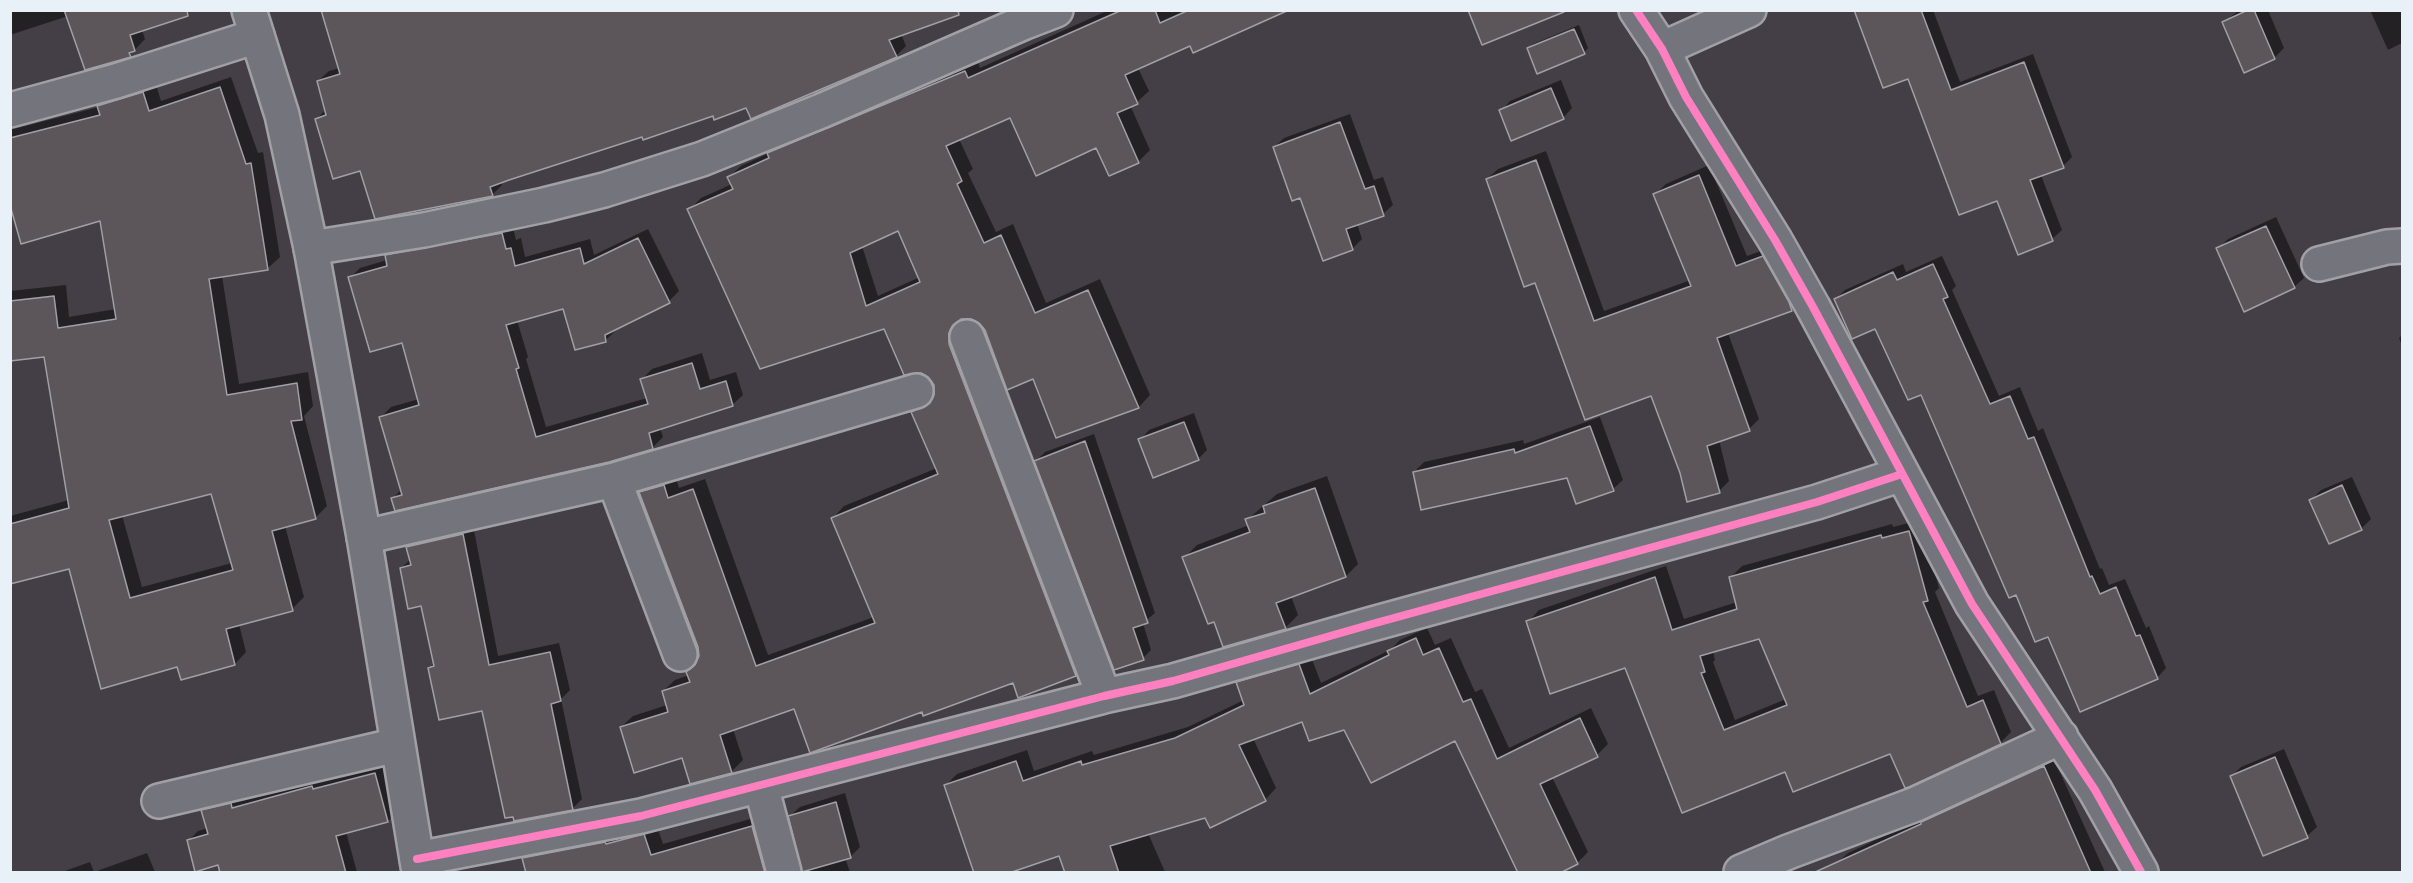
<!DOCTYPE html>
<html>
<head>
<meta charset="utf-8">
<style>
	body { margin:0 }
	#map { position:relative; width:2413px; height:883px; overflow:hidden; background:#443e46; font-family:Mali,sans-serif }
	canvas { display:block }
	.frame { position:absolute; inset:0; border:12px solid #e8f1f8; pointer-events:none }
</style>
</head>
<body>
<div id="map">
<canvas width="2413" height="883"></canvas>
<div class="frame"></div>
</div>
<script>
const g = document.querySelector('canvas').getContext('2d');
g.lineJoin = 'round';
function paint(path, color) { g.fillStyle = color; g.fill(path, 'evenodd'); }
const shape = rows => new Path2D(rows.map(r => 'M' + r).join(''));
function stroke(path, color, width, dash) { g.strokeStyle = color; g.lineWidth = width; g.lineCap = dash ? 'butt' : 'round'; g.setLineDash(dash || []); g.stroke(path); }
const shadow = shape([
	[10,10,195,10,142,30,145,39,130,55,68,16,10,35],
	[322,10,962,10,901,34,906,46,896,56,747,107,713,114,501,181,502,185,492,195,361,169,317,119,326,109,318,81,329,71,340,68],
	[1109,10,1171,10,1172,13,1177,10,1277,10,1138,68,1149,91,1137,102,1130,105,1150,150,1139,161,1109,174,1097,146,1011,116,959,139,973,169,968,173,996,232,1013,224,1046,303,1100,279,1150,395,1139,407,1057,436,1034,377,980,322,971,317,961,318,960,321,961,331,1087,663,1076,675,1014,681,923,711,795,707,733,729,743,760,731,772,683,756,621,727,633,716,667,705,663,691,675,680,689,675,700,657,699,647,640,493,652,481,675,474,679,488,705,479,768,655,874,617,833,518,844,506,937,468,913,412,924,401,936,396,935,385,884,327,689,210,701,198,732,184,729,177,741,166,769,153,780,142,977,60,980,68],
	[899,229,920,277,878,296,862,246],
	[1860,10,1933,10,1960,82,2033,54,2072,157,2063,166,2041,175,2062,230,2052,239,1998,199],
	[2239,10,2268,10,2284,48,2275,57,2245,71,2223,23],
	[2370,10,2402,10,2402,43,2388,50],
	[1579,25,1588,48,1584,53,1528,48,1533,44],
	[231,77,258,153,263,152,280,257,268,268,222,276,239,384,308,372,313,406,304,416,327,506,315,518,285,526,304,597,292,609,239,624,246,652,235,664,178,665,70,567,10,583,10,516,69,500,46,356,10,360,10,291,66,285,69,317,116,309,101,219,10,200,10,130,99,107,111,94,155,81,161,101],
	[213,492,232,563,142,587,122,515],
	[1561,80,1572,108,1563,118,1501,111,1510,101],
	[1350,114,1374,180,1383,177,1393,205,1383,214,1357,224,1362,239,1353,248,1324,259,1301,196,1274,147,1284,138],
	[1546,151,1604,311,1691,280,1655,194,1666,184,1709,165,1747,256,1773,247,1802,300,1791,310,1728,333,1759,419,1749,429,1719,440,1729,481,1719,491,1681,473,1652,394,1536,281,1487,179,1498,169],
	[2276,217,2304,278,2294,287,2218,249,2228,239],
	[512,223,516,240,521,238,525,257,590,239,594,255,648,229,679,291,669,301,615,328,616,330,606,340,564,307,517,320,528,357,526,359,546,427,647,398,642,379,652,369,702,353,710,380,736,372,743,395,732,405,660,428,663,437,652,448,393,498,402,489,381,417,391,407,419,399,403,341,350,278,360,268,387,260,386,256,397,246],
	[1942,256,1956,286,1952,290,1999,396,2020,387,2038,431,2043,428,2100,569,2102,568,2109,585,2125,579,2146,628,2149,626,2166,668,2157,678,2049,635,2017,593,1922,393,1875,327,1836,299,1845,290,1903,264,1906,272],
	[2402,335,2402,346,2399,338],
	[1194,413,1207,450,1198,459,1140,440,1149,430],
	[1600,417,1623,480,1613,489,1567,476,1414,472,1424,462,1523,440,1524,444],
	[1094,434,1155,613,1143,623,1151,650,1143,658,1036,461,1045,452],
	[1327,476,1358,564,1346,576,1291,596,1298,615,1285,628,1214,620,1184,558,1197,545,1249,525,1247,520,1277,494],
	[2352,477,2371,519,2362,528,2330,542,2311,500,2321,490],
	[1920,520,1939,588,1935,592,1978,696,1994,690,2011,732,2000,743,1891,752,1786,770,1683,811,1626,666,1528,622,1539,610,1666,566,1684,619,1737,602,1730,578,1742,566,1892,524,1893,527],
	[1760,637,1786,699,1735,720,1713,662,1715,660,1713,651],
	[473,525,498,656,559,643,570,690,561,699,582,799,572,809,483,709,430,668,434,663,422,604,401,568,411,559,407,547,417,538],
	[1427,628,1435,645,1451,638,1475,692,1482,689,1509,748,1591,708,1608,744,1597,755,1552,777,1588,852,1577,863,1456,739,1345,728,1302,720,1253,738,1276,788,1265,800,1148,833,1165,872,1067,872,1060,854,1011,870,1012,872,976,872,946,785,957,774,1027,750,1034,771,1092,751,1094,755,1188,727,1244,700,1238,683,1249,672,1310,654,1321,683,1390,650,1400,640],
	[2284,749,2317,827,2307,836,2231,777,2241,767],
	[2053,757,2105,872,1843,872,1838,862,1848,853],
	[384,765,397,812,388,821,346,832,357,872,222,872,219,864,189,840,198,831,208,828,203,811,212,802,240,795,241,800,321,778,322,781],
	[845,793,860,847,850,857,845,858,850,872,804,872,790,816,800,807],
	[764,815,780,872,527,872,524,858,536,846,656,823,663,844],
	[147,853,155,872,62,872,90,862,94,872]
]);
const building = shape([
	[64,10,187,10,188,16,130,35,135,51,129,53,131,57,85,70,64,10],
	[321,10,958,10,959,15,889,40,897,57,751,119,746,108,714,120,713,116,643,140,642,137,509,180,490,187,493,196,375,219,360,171,333,179,315,119,326,115,317,81,340,74,321,10],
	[1122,10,1155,10,1160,23,1189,10,1289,10,1193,53,1190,46,1125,75,1138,104,1117,113,1139,163,1109,176,1096,148,1036,176,1010,118,946,146,962,181,957,184,984,243,1001,235,1035,313,1088,290,1139,408,1056,438,1033,379,1007,390,985,330,979,323,971,319,961,319,953,325,949,333,949,344,1076,676,1018,698,1013,683,923,716,922,712,810,753,794,709,720,735,732,773,690,784,682,758,634,773,620,727,668,712,662,691,690,682,686,672,695,665,699,656,698,647,639,492,664,485,668,498,693,489,756,666,875,623,831,518,938,474,911,412,930,403,934,395,934,385,928,377,921,373,904,375,884,329,760,369,687,209,733,189,727,177,769,158,767,153,965,71,968,78,1122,10],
	[898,231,920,282,866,306,850,253,898,231],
	[1468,10,1564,10,1564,12,1482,45,1468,10],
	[1854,10,1921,10,1951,90,2024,62,2064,168,2030,180,2053,241,2018,255,1997,201,1959,215,1908,79,1883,88,1854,10],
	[2248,10,2254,10,2275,59,2244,73,2222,22,2248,10],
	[1574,29,1585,54,1537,74,1527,48,1574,29],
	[220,87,246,164,251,163,268,270,209,279,227,395,297,383,302,420,291,421,316,519,272,531,293,611,226,629,235,665,181,680,177,667,101,689,69,569,10,584,10,524,69,508,44,357,10,361,10,301,54,296,58,328,116,319,100,221,21,244,10,205,10,138,100,115,97,106,143,92,149,111,220,87],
	[211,494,233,570,130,598,109,520,211,494],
	[1551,88,1564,119,1511,141,1499,110,1551,88],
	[1340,122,1365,189,1374,186,1384,216,1346,229,1353,250,1323,261,1300,198,1292,201,1273,147,1340,122],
	[1536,160,1594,321,1691,286,1653,194,1699,175,1736,266,1763,256,1789,302,1792,311,1717,338,1750,431,1707,446,1720,493,1687,502,1680,473,1651,396,1585,420,1535,283,1524,287,1486,179,1536,160],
	[2266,226,2295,288,2244,312,2216,248,2266,226],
	[502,233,506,249,511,248,515,266,580,248,584,264,638,238,670,303,605,335,606,342,575,350,563,309,506,325,519,368,516,369,536,437,648,404,640,379,692,363,700,389,726,381,733,406,649,433,653,449,609,462,395,511,391,498,402,495,379,417,419,405,402,343,370,352,348,277,387,266,385,255,502,233],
	[1933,264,1948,297,1943,299,1990,404,2010,396,2028,439,2034,437,2090,577,2092,576,2100,594,2116,587,2136,636,2140,635,2158,679,2080,712,2048,637,2035,642,2016,595,2009,598,1921,395,1908,400,1875,329,1852,339,1834,299,1893,272,1897,280,1933,264],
	[1184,422,1199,460,1153,478,1138,439,1184,422],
	[1590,426,1614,491,1576,504,1567,478,1421,510,1413,472,1514,449,1515,453,1590,426],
	[1085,441,1148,623,1133,628,1144,660,1114,670,1034,461,1085,441],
	[2342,485,2362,530,2329,544,2309,500,2342,485],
	[1315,488,1346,577,1276,603,1286,629,1223,647,1214,622,1208,624,1182,557,1250,532,1245,519,1265,513,1263,506,1315,488],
	[1909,531,1928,601,1923,602,1967,707,1983,700,2001,744,1909,787,1905,788,1890,754,1793,792,1785,772,1682,813,1625,668,1550,694,1526,621,1655,577,1672,630,1737,609,1729,577,1881,535,1882,538,1909,531],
	[1759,639,1787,705,1724,730,1701,673,1705,672,1700,656,1759,639],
	[463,534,489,665,550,652,561,701,551,704,573,810,514,821,513,817,505,818,482,711,439,720,428,668,434,666,421,606,408,609,400,568,411,565,406,547,463,534],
	[1416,638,1423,655,1439,648,1463,702,1471,699,1497,759,1580,718,1598,757,1540,784,1578,864,1560,873,1518,873,1455,741,1371,783,1344,730,1309,741,1302,722,1239,745,1266,801,1210,828,1205,818,1110,846,1119,873,1065,873,1059,856,1009,873,974,873,944,785,1016,761,1023,781,1081,761,1082,765,1175,738,1244,705,1236,682,1299,664,1310,694,1389,655,1387,651,1416,638],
	[2275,757,2308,838,2263,856,2230,776,2275,757],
	[2044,766,2091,873,1813,873,1921,824,1921,822,2044,766],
	[375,773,388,822,336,836,346,873,220,873,218,865,195,872,187,840,208,834,201,810,231,803,232,808,312,786,313,789,375,773],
	[836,802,851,858,802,872,788,816,836,802],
	[752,826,765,873,526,873,522,858,605,842,606,844,644,834,651,855,752,826]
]);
const minor = shape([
	[1636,10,1662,49,1686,97,1775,240,1813,307,1972,604,2095,790,2141,872],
	[1662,49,1749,10],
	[10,110,116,81,257,36],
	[311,248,424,230,544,205,604,190,702,159,821,111,1025,22,1056,10],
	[2319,264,2387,247,2402,246],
	[967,337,1104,696],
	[614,480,680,654],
	[364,537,614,480,916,391],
	[761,786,784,872],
	[159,801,397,745],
	[417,859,641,816,1104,696,1173,681,1372,624,1817,502,1902,474],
	[1741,872,1788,852,1916,804,2061,737]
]);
const major = shape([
	[249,10,282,115,311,248,364,537,419,872]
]);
const cycleway = shape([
	[1636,10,1662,49,1686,97,1775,240,1813,307,1972,604,2095,790,2141,872],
	[417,859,641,816,1104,696,1173,681,1372,624,1817,502,1902,474]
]);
paint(shadow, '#0007');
paint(building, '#5c555a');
stroke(building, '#a1a0a5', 1.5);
stroke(minor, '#a1a0a5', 38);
stroke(major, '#a1a0a5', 38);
stroke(minor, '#74757c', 33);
stroke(major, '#74757c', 33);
stroke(cycleway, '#ff80c0', 8);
</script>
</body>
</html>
